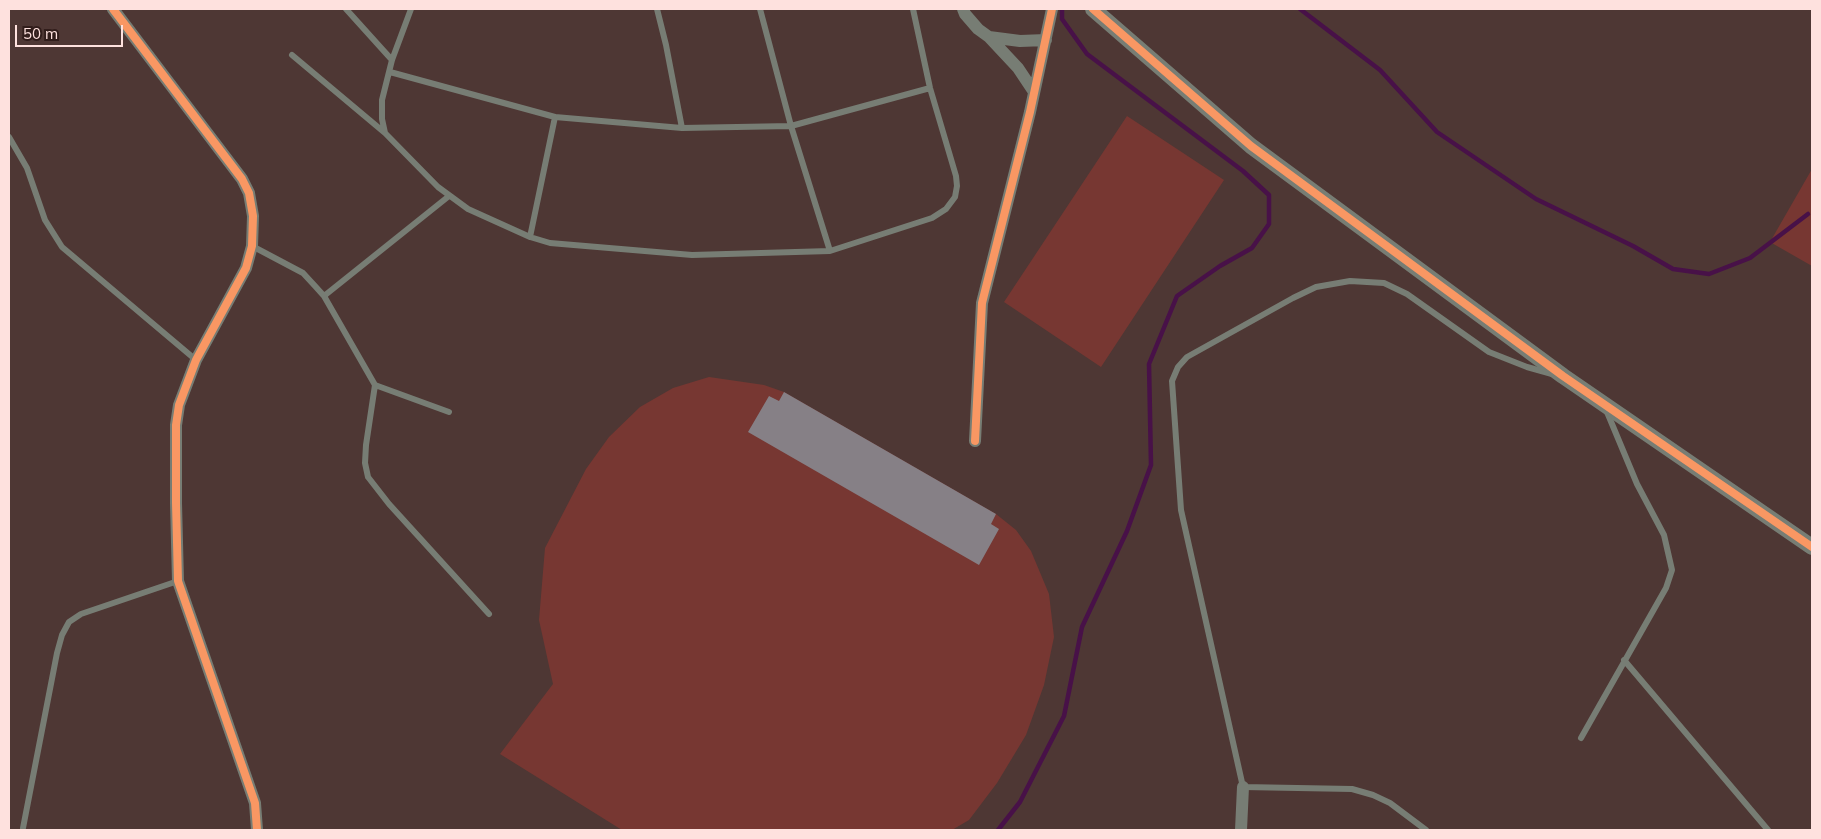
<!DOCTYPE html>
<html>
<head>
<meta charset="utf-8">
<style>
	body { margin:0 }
	#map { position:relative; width:1821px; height:839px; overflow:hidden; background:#4e3734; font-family:Mulish,sans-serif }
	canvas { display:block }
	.frame { position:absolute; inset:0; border:10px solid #fee1de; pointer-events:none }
	.scale { position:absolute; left:15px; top:25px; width:108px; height:22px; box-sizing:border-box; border:2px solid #fee1de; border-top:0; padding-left:6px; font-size:15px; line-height:18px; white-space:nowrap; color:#fee1de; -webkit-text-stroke:4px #311d1b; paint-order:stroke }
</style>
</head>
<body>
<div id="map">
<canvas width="1821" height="839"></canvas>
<div class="frame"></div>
<div class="scale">50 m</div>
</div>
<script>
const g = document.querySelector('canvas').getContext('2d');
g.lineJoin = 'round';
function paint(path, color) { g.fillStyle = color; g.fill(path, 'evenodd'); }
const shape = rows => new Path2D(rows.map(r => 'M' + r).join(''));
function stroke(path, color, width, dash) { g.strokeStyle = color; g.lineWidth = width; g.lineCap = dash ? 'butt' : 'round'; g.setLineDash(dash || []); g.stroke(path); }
const green = shape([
	[1127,116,1224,180,1101,367,1004,302],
	[1812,169,1812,266,1770,242],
	[709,377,764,385,784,392,996,514,1016,530,1031,551,1049,594,1054,637,1044,685,1026,735,997,783,969,820,952,830,622,830,500,754,553,684,539,620,545,548,586,469,609,437,640,407,673,388]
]);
const stream = shape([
	[1300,9,1380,70,1437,132,1536,199,1633,246,1673,269,1709,274,1750,258,1808,214],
	[998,830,1020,802,1064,716,1082,627,1127,531,1151,465,1149,364,1177,296,1220,266,1252,248,1269,224,1269,195,1243,171,1087,54,1062,19,1062,9]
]);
const building = shape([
	[784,392,996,514,991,524,999,529,979,565,748,432,769,396,779,401]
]);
const service = shape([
	[346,9,392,60],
	[411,9,392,60,382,100,382,119,385,133,438,187,468,209,530,237,550,243,692,255,830,251,932,218,946,209,955,197,957,186,956,176,930,88,913,9],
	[657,9,666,45,682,128],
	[760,9,791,126,830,251],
	[292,55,385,133],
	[390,72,555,117],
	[9,137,27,168,45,220,62,247,196,360],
	[530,237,555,117,682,128,791,126,930,88],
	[252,246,303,273,315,286,324,296,375,385,449,412],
	[324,296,449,196],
	[375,385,366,445,365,463,368,477,389,504,489,614],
	[1624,660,1768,830],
	[1581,738,1666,588,1672,570,1664,535,1637,484,1607,412],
	[23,828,57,653,62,635,69,622,81,614,178,581],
	[1426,830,1390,803,1373,795,1352,789,1243,787,1181,510,1172,381,1178,367,1187,357,1293,298,1316,287,1350,281,1384,283,1407,294,1489,352,1527,367,1552,374]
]);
const minor = shape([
	[113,9,242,179,249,193,253,216,252,246,246,268,196,360,179,405,176,425,176,503,178,581,255,803,257,830],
	[963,9,965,14,978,29,989,37,1020,41,1046,40],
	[989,37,1018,68,1034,92],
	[975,441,982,303,1030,112,1052,9],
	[1241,830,1243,787]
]);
const tertiary = shape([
	[1093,9,1251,146,1563,376,1812,547]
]);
const cycleway = shape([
	[113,9,242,179,249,193,253,216,252,246,246,268,196,360,179,405,176,425,176,503,178,581,255,803,257,830],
	[1093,9,1251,146,1563,376,1812,547],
	[975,441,982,303,1030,112,1052,9]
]);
paint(green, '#773732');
stroke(stream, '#481148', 4.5);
paint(building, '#868086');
stroke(service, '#777d74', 6);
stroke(minor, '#777d74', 12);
stroke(tertiary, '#777d74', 16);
stroke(cycleway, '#f99763', 8);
</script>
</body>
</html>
